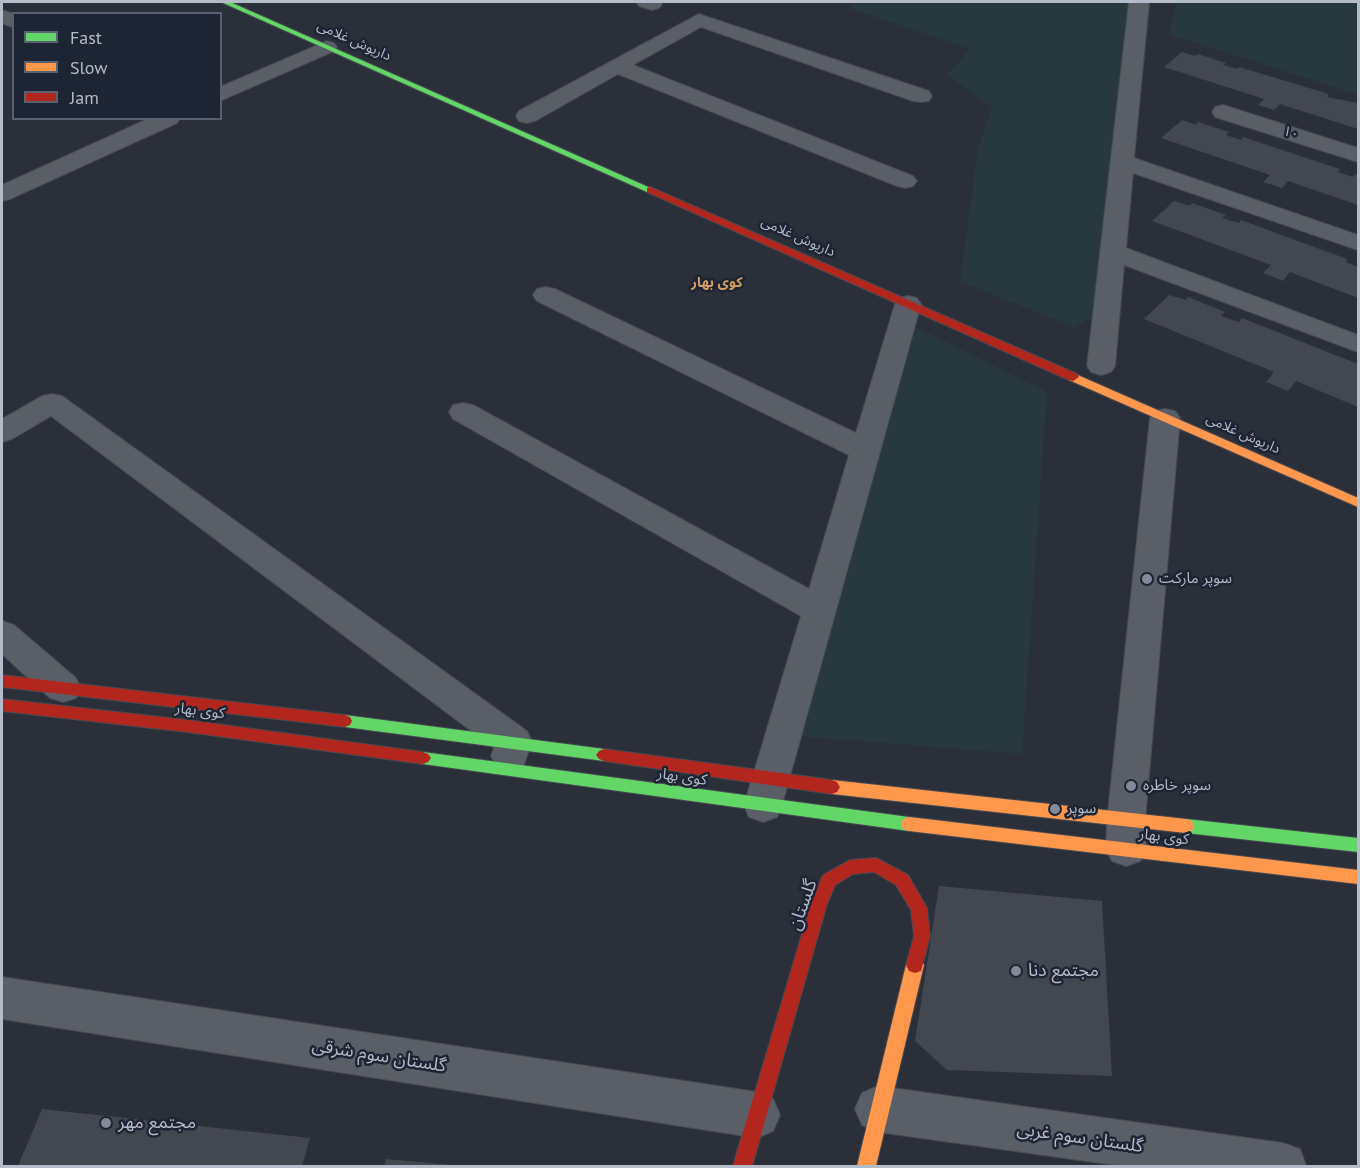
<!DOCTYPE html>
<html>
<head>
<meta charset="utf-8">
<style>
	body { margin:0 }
	#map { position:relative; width:1360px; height:1168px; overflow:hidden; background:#2a2f39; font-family:"PT Sans",sans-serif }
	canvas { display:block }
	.frame { position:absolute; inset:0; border:3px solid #b4bbc9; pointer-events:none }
	.legend { position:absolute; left:12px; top:12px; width:210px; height:108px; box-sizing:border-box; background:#1d2433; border:2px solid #59606f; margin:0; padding:8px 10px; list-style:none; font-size:18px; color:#b4bbc9 }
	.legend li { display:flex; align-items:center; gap:12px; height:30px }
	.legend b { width:30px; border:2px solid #59606f }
</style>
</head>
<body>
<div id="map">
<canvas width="1360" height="1168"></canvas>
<div class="frame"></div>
<ul class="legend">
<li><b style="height:8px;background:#63d668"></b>Fast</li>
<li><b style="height:8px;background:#ff974d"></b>Slow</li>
<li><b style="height:8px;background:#b3261e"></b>Jam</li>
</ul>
</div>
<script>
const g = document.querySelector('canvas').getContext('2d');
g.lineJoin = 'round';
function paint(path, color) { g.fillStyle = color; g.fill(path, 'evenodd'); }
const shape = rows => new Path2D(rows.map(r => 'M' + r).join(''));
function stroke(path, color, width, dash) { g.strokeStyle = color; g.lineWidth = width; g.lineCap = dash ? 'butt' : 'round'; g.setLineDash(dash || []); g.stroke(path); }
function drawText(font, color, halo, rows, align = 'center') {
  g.font = font + ' "PT Sans","Noto Sans Arabic",sans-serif'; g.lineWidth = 5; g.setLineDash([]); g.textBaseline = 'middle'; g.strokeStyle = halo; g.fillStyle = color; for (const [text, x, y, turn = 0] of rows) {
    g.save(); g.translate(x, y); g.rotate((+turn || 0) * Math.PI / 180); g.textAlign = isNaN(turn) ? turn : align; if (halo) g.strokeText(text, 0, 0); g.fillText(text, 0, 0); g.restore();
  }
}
const green = shape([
	[857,2,1152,2,1114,307,1073,327,960,281,978,148,992,108,947,75,970,49,848,8],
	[1177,2,1358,2,1358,95,1169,34],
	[914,326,1047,392,1022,754,796,736]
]);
const building = shape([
	[1182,52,1195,56,1198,54,1226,63,1223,65,1237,69,1239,67,1329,94,1327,97,1358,103,1358,129,1280,104,1274,110,1258,105,1264,99,1164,67],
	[1182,120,1196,125,1198,122,1229,132,1226,135,1241,140,1243,137,1340,169,1338,172,1353,177,1355,174,1358,175,1358,205,1288,181,1282,188,1263,182,1270,175,1161,138],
	[1174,201,1190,206,1192,203,1226,215,1222,218,1239,223,1241,220,1347,259,1346,262,1358,267,1358,298,1290,272,1283,281,1263,273,1271,265,1152,221],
	[1169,295,1186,300,1188,297,1225,312,1221,316,1239,322,1242,318,1358,364,1357,369,1358,370,1358,407,1296,381,1288,391,1266,382,1274,372,1144,319],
	[939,886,1102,901,1112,1076,947,1070,915,1041],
	[42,1109,310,1138,302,1166,18,1166],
	[386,1159,452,1165,452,1166,384,1166]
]);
const street = shape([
	[636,2,660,2,662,4,659,8,652,10,639,6,636,2],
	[1129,2,1149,2,1134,158,1358,235,1358,250,1133,173,1126,248,1358,335,1358,352,1124,265,1115,366,1111,372,1101,375,1091,372,1087,366,1129,2],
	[2,10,14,14,14,28,2,23,2,10],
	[699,14,929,91,932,96,929,101,921,102,913,101,701,27,633,65,913,176,917,181,913,186,905,188,897,186,618,74,535,121,527,123,519,121,516,116,519,111,699,14],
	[327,41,334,43,337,47,334,51,220,101,220,87,327,41],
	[1223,105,1358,148,1358,162,1215,117,1212,112,1215,107,1223,105],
	[150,118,180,118,177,123,10,199,2,201,2,185,150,118],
	[546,287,555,289,856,433,895,304,899,298,908,296,917,298,921,304,782,805,777,817,763,822,749,817,744,805,801,616,453,419,449,412,453,405,463,403,473,405,809,589,849,455,537,301,533,295,537,289,546,287],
	[52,394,62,396,527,731,532,742,523,767,510,772,497,767,491,756,494,748,51,416,12,439,2,442,2,419,42,396,52,394],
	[1165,409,1175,411,1180,418,1145,821,1146,849,1140,861,1126,866,1112,861,1106,849,1107,821,1150,418,1155,411,1165,409],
	[2,621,14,625,76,678,81,688,76,698,63,702,50,698,2,654,2,621],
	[2,977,757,1092,773,1099,780,1115,773,1131,757,1138,2,1019,2,977],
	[878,1086,1283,1143,1300,1149,1306,1166,1122,1166,878,1132,862,1125,855,1109,862,1093,878,1086]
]);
const fast = shape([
	[221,2,230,2,655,190,647,192,221,2],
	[345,715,604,749,609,751,612,755,609,759,604,761,345,727,340,725,338,721,340,717,345,715],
	[423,752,909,817,915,819,917,824,915,829,909,831,423,764,418,762,415,758,418,754,423,752],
	[1186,819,1358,838,1358,852,1186,833,1180,831,1178,826,1180,821,1186,819]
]);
const slow = shape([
	[1073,373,1358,498,1358,507,1069,380,1067,377,1073,373],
	[832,780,1186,819,1192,821,1194,826,1192,831,1186,833,832,794,827,792,824,787,827,782,832,780],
	[909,817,1358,870,1358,884,909,831,903,829,901,824,903,819,909,817],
	[915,957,921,959,924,965,876,1166,857,1166,906,965,909,959,915,957]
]);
const jam = shape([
	[650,187,1077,374,1079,377,1073,381,1069,380,647,192,647,188,650,187],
	[2,675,345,715,350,717,352,721,350,725,345,727,2,687,2,675],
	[2,699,187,720,423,752,428,754,431,758,428,762,423,764,187,732,2,711,2,699],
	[604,749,832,780,837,782,840,787,837,792,832,794,604,761,599,759,596,755,599,751,604,749],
	[876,858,908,875,927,908,930,936,921,971,915,973,909,971,906,965,914,936,911,910,896,885,874,872,853,874,835,885,827,904,752,1166,733,1166,811,904,823,875,850,860,876,858]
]);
const markers = [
	[1147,579,6,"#848a97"],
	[1131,786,6,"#848a97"],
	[1055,809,6,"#848a97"],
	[1016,971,6,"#848a97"],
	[106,1123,6,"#848a97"]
];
const farStreetnames = [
	["داریوش غلامی",354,41,24],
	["۱۰",1291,133,17],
	["داریوش غلامی",798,237,24],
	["داریوش غلامی",1243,434,24]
];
const farNeighbourhoodnames = [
	["کوی بهار",717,283]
];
const poiNames = [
	["سوپر مارکت",1159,579],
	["سوپر خاطره",1143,786],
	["سوپر",1067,809]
];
const streetNames = [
	["کوی بهار",200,711,7],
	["کوی بهار",682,777,8],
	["کوی بهار",1164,837,7]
];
const nearStreetnames = [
	["گلستان",803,905,-70],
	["گلستان سوم شرقی",379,1056,9],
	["گلستان سوم غربی",1080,1138,8]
];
const nearPoinames = [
	["مجتمع دنا",1028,971],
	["مجتمع مهر",118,1123]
];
paint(green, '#27393e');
paint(building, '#434750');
stroke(street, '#464a51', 2);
stroke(fast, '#464a51', 2);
stroke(slow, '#464a51', 2);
stroke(jam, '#464a51', 2);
paint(street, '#5a5e66');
paint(fast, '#63d668');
paint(slow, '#ff974d');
paint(jam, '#b3261e');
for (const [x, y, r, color] of markers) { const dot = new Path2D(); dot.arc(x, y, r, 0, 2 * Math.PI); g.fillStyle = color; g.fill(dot); stroke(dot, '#1d2433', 2); }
drawText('14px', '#b4bbc9', '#1d2433', farStreetnames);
drawText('bold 14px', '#d69e62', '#1d2433', farNeighbourhoodnames);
drawText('15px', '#b4bbc9', '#1d2433', poiNames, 'left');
drawText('15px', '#b4bbc9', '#1d2433', streetNames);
drawText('18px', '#b4bbc9', '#1d2433', nearStreetnames);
drawText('18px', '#b4bbc9', '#1d2433', nearPoinames, 'left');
</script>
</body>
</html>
